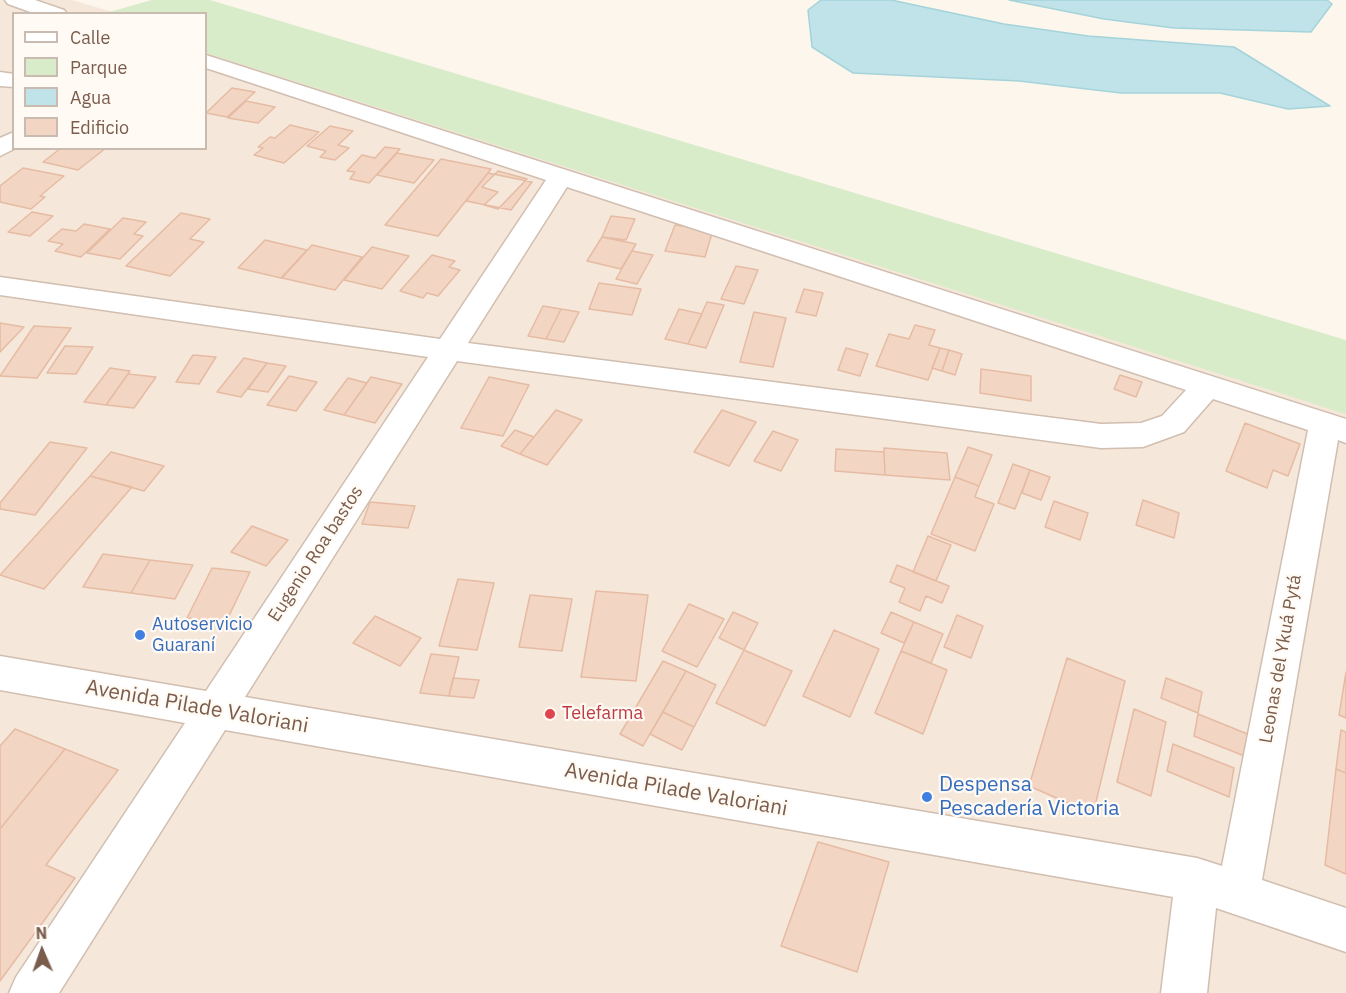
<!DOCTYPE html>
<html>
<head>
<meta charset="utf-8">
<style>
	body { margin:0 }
	#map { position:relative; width:1346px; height:993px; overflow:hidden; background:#fdf6ec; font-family:"IBM Plex Sans",sans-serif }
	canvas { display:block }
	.legend { position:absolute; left:12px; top:12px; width:195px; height:138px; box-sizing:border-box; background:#fffaf3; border:2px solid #cabbb1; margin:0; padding:8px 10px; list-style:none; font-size:18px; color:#7a5c4d }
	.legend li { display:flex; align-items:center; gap:12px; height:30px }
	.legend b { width:30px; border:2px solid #cabbb1 }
	.north { position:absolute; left:12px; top:921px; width:60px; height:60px; -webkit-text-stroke:4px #fffaf3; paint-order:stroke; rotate:358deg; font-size:16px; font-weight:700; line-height:24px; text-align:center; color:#7a5c4d }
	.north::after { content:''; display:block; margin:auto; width:21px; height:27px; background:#7a5c4d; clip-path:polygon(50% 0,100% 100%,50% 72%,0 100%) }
</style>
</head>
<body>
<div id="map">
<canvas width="1346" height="993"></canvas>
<ul class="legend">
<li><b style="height:8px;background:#fff"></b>Calle</li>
<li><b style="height:16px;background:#d8ecc9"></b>Parque</li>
<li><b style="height:16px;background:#bfe3e8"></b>Agua</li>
<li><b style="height:16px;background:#f3d5c3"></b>Edificio</li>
</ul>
<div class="north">N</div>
</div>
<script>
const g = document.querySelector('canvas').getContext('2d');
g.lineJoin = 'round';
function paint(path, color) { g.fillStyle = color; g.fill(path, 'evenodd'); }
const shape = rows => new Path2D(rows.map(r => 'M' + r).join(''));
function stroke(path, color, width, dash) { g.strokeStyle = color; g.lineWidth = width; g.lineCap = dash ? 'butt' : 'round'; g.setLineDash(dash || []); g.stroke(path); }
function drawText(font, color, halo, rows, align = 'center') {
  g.font = font + ' "IBM Plex Sans",sans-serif'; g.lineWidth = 4.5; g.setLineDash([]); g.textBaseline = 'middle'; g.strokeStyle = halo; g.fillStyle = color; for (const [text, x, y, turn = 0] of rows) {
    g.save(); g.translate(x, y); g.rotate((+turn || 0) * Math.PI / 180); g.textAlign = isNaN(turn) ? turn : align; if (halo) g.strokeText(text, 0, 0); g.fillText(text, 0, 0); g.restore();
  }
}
const residential = shape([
	[0,0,72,0,116,13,14,14,14,148,206,148,206,41,1346,396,1346,993,0,993]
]);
const green = shape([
	[152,0,210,0,1346,340,1346,414,206,53,206,14,106,13]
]);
const water = shape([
	[821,0,891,0,1004,24,1088,36,1234,47,1330,106,1288,109,1220,93,1121,93,1019,81,853,73,812,47,808,10,821,0],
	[1009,0,1327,0,1332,4,1311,32,1174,28,1104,19,1009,0]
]);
const building = shape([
	[232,88,255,92,227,117,206,113,232,88],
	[246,101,275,107,258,123,228,118,246,101],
	[290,125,319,132,284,163,254,155,263,148,258,147,270,137,275,138,290,125],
	[330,126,353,131,338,145,349,148,335,160,320,157,326,151,307,146,330,126],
	[385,147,400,149,369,183,350,179,355,172,347,171,362,155,375,158,385,147],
	[61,148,106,148,78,170,43,162,61,148],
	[397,153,434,160,414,183,377,175,397,153],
	[441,159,491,169,438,236,385,225,441,159],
	[23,168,64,176,40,196,45,197,31,209,0,202,0,186,23,168],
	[498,171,527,179,498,209,484,205,498,192,482,187,498,171],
	[488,173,532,182,511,210,466,201,488,173],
	[32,212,53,216,30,236,8,232,32,212],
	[181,213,210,219,190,239,204,242,170,276,126,266,181,213],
	[611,216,635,219,626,240,602,237,611,216],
	[123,218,146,222,134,234,143,236,120,259,87,253,123,218],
	[84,224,110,229,81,257,55,251,63,244,48,241,62,229,76,231,84,224],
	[675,225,713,230,705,257,665,251,675,225],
	[602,237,636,244,621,269,587,261,602,237],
	[265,240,307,250,281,278,238,268,265,240],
	[312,245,362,257,335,290,282,278,312,245],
	[372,247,409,256,382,289,344,280,372,247],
	[632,251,653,255,637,284,616,279,632,251],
	[432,255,455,261,449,267,460,270,438,296,427,293,423,298,400,291,432,255],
	[736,266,758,270,744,304,721,299,736,266],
	[599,283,641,289,632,315,589,309,599,283],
	[804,289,823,293,816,316,796,312,804,289],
	[707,302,724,305,706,348,688,344,707,302],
	[543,306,561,309,546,339,528,336,543,306],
	[561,309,579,312,564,342,546,339,561,309],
	[679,309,702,314,688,344,665,339,679,309],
	[754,312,786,318,773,367,740,362,754,312],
	[0,323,24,327,0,352,0,323],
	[915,325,935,330,929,345,940,348,928,380,876,366,889,334,909,339,915,325],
	[34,326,71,328,37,378,0,376,34,326],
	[65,346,93,347,76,374,47,373,65,346],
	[846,348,868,354,860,376,838,370,846,348],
	[940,348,949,350,942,371,932,368,940,348],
	[949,350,962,354,955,375,942,371,949,350],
	[193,355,216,357,199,384,176,382,193,355],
	[244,358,267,363,241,397,217,392,244,358],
	[267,363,286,366,268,392,248,389,267,363],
	[110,368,130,371,106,405,84,402,110,368],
	[981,369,1031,376,1031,401,980,393,981,369],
	[128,374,156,377,134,408,106,405,128,374],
	[1120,375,1142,382,1136,397,1114,389,1120,375],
	[289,376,317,382,296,411,267,405,289,376],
	[371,377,402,384,375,423,344,415,371,377],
	[489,377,529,385,503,436,461,428,489,377],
	[348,378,367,383,344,415,324,410,348,378],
	[556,410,582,420,547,465,520,454,556,410],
	[722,410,756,422,729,466,694,452,722,410],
	[1245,423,1300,444,1288,476,1273,470,1267,488,1226,471,1245,423],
	[515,430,534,437,520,454,501,446,515,430],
	[773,431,798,440,781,471,754,461,773,431],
	[50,442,87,448,35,515,0,509,0,503,50,442],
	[968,447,992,455,979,486,955,477,968,447],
	[884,448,947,453,950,480,885,475,884,448],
	[836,449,884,452,885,475,835,471,836,449],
	[111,452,164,466,144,491,90,476,111,452],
	[1013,464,1030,470,1015,509,998,503,1013,464],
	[1030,470,1050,477,1041,500,1022,493,1030,470],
	[90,476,132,487,44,589,0,575,90,476],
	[955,477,979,486,975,497,994,504,975,551,931,534,955,477],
	[1143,500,1179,513,1174,538,1136,525,1143,500],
	[1054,501,1088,513,1080,540,1045,527,1054,501],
	[370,502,415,506,408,528,362,524,370,502],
	[252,526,288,540,266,566,231,552,252,526],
	[928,536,951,545,936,581,913,572,928,536],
	[103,554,150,560,131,593,83,587,103,554],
	[150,560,193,565,175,599,131,593,150,560],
	[897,565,949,586,942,603,926,596,920,611,899,602,905,588,890,582,897,565],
	[212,568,250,572,226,622,187,618,212,568],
	[458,579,494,583,477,650,439,646,458,579],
	[596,591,648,595,636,681,581,677,596,591],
	[530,595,572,599,562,651,519,647,530,595],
	[689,604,724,619,697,667,662,651,689,604],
	[733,612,758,623,744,650,719,638,733,612],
	[891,612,914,622,904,643,881,633,891,612],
	[957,615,983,626,971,658,944,647,957,615],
	[375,616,421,638,400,666,353,643,375,616],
	[914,622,943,634,931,663,901,651,914,622],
	[834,630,879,649,850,717,803,696,834,630],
	[744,650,792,671,765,726,716,703,744,650],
	[901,651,947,670,923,734,875,713,901,651],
	[431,654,459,657,449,696,420,693,431,654],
	[1067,658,1125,681,1093,814,1029,786,1067,658],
	[663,661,686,671,643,746,620,734,663,661],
	[686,671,716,685,694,727,663,712,686,671],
	[1346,672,1346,718,1339,715,1346,672],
	[453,678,479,680,474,698,449,696,453,678],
	[1166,678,1202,692,1198,713,1161,698,1166,678],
	[1134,709,1166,722,1151,796,1117,782,1134,709],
	[663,712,694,727,682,750,650,734,663,712],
	[1198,714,1255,737,1252,759,1194,736,1198,714],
	[15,729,65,749,0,829,0,746,15,729],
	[1341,730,1346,732,1346,773,1336,769,1341,730],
	[1173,744,1234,768,1229,797,1167,771,1173,744],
	[65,749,118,770,46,865,75,878,0,981,0,829,65,749],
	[1336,769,1346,773,1346,874,1325,865,1336,769],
	[818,842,889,862,857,972,781,946,818,842]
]);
const minor = shape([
	[5,0,35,0,64,10,67,14,36,14,8,4,5,0],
	[206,55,1346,419,1346,443,1338,440,1262,880,1346,908,1346,952,1216,908,1207,993,1161,993,1173,897,225,730,59,993,9,993,16,977,185,723,0,690,0,656,206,691,428,357,0,295,0,277,440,339,546,180,206,68,206,55],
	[567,187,1186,390,1162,416,1141,423,1101,424,468,343,567,187],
	[457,361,1101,448,1143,447,1184,432,1213,399,1308,430,1222,866,1197,858,245,697,457,361],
	[0,72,14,74,14,87,0,86,0,72],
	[14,132,14,148,16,148,0,156,0,138,14,132]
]);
const markers = [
	[140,635,6,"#3f7fe0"],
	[550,714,6,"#e0444e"],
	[927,797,6,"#3f7fe0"]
];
const streetNames = [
	["Eugenio Roa bastos",316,554,-57],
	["Leonas del Ykuá Pytá",1281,659,-80]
];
const shopNames = [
	["Autoservicio",152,625],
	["Guaraní",152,646]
];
const healthNames = [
	["Telefarma",562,714]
];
const nearStreetnames = [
	["Avenida Pilade Valoriani",197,707,10],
	["Avenida Pilade Valoriani",676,790,10]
];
const nearShopnames = [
	["Despensa",939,785],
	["Pescadería Victoria",939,809]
];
paint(residential, '#f5e8da');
paint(green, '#d8ecc9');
paint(water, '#bfe3e8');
stroke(water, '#a5d3da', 1.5);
paint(building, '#f3d5c3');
stroke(building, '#e6bba3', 1.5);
stroke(minor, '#d1beb0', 3);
paint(minor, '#fff');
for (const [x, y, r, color] of markers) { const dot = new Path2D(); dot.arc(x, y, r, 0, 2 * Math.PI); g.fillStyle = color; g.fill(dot); stroke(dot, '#fffaf3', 2); }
drawText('18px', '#7a5c4d', '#fffaf3', streetNames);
drawText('18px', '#366cbe', '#fffaf3', shopNames, 'left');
drawText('18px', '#be3a42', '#fffaf3', healthNames, 'left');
drawText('21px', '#7a5c4d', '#fffaf3', nearStreetnames);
drawText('21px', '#366cbe', '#fffaf3', nearShopnames, 'left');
</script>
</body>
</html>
